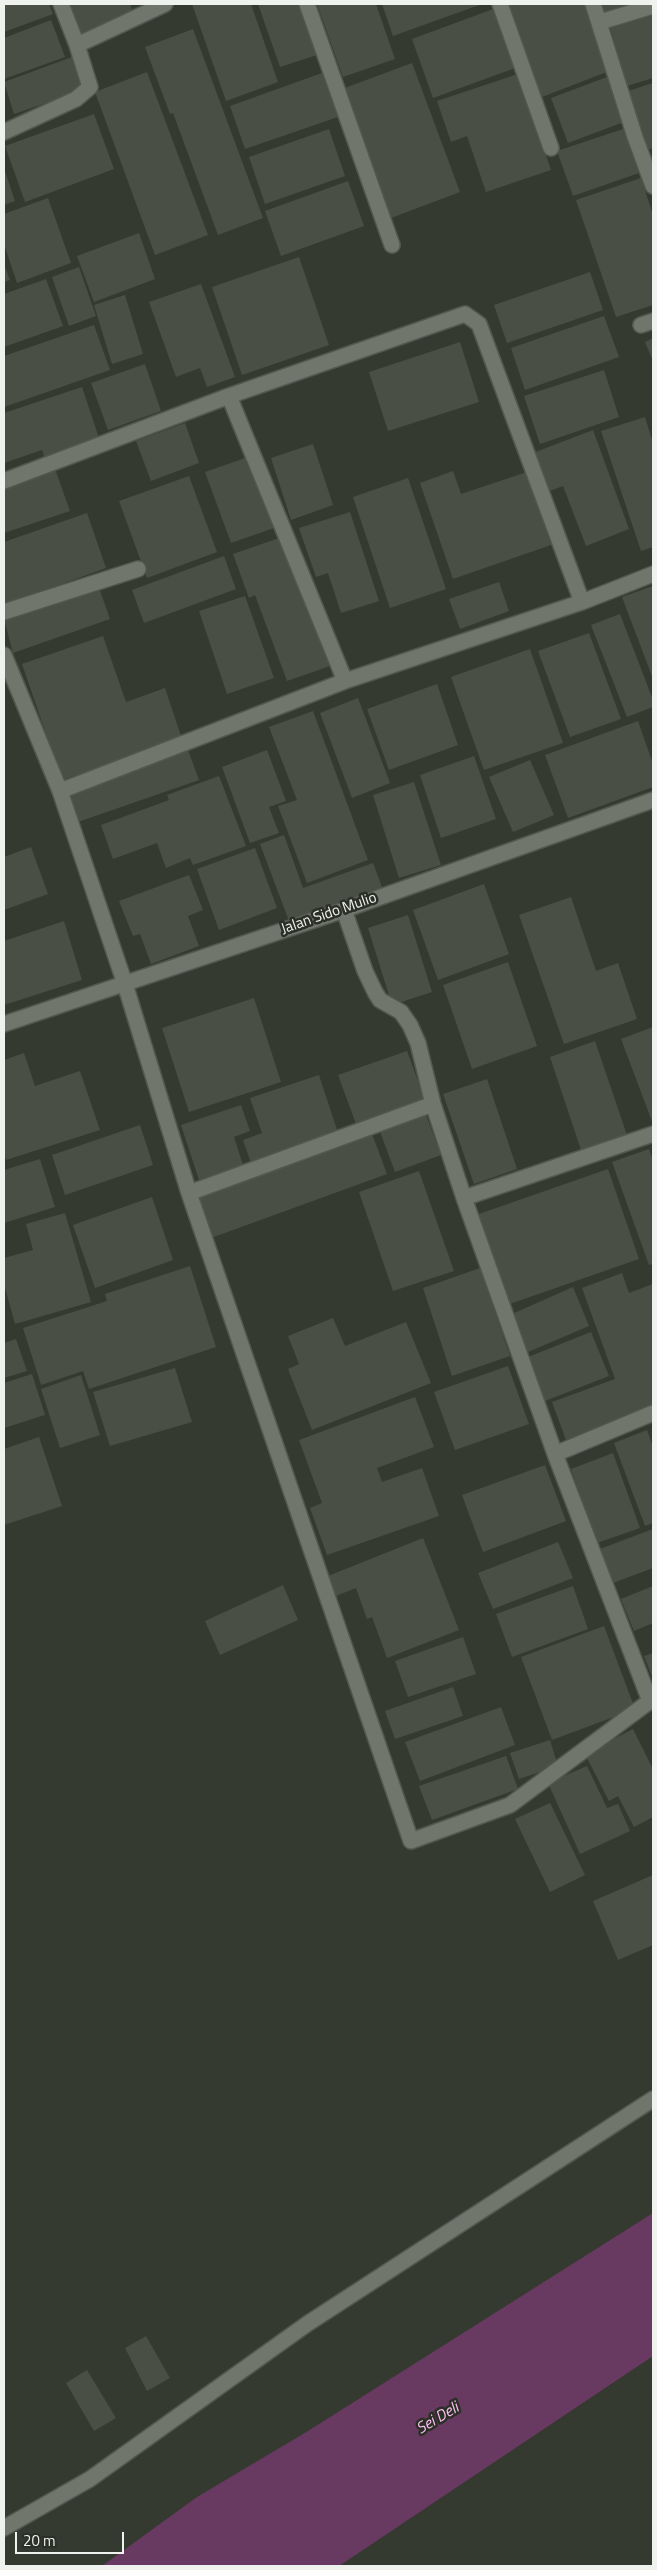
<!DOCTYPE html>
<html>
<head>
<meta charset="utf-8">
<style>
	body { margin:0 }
	#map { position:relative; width:657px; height:2570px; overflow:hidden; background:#353a30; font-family:"Titillium Web",sans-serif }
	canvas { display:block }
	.frame { position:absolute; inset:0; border:5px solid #f0f3ed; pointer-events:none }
	.scale { position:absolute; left:15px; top:2532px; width:109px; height:22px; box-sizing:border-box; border:2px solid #f0f3ed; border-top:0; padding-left:6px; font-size:15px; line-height:18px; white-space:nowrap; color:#f0f3ed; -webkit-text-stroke:4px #2b2f26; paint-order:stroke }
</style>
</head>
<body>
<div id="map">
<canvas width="657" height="2570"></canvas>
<div class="frame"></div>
<div class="scale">20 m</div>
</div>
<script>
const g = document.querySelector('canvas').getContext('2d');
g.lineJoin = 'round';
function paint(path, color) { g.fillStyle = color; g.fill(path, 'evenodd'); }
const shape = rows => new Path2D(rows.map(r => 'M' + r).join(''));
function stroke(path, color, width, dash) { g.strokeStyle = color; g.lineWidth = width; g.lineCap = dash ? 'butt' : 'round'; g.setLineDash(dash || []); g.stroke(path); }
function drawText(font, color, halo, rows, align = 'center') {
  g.font = font + ' "Titillium Web",sans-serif'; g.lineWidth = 5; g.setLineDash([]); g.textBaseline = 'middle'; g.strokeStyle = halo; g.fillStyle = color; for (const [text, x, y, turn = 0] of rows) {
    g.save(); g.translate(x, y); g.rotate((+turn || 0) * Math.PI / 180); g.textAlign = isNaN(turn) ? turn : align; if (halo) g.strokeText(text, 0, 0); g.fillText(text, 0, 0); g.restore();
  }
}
const water = shape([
	[653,2213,653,2356,339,2566,102,2566,197,2497,308,2431]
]);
const building = shape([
	[4,4,49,4,53,14,4,32],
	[67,4,130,4,133,12,79,35],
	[192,4,251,4,278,82,226,101],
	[258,4,300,4,317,55,280,67],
	[317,4,376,4,395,59,343,77],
	[382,4,482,4,393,36],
	[514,4,587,4,612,70,542,97,508,6],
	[599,4,631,4,603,13],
	[496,8,518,67,433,98,412,39],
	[653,10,653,78,627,86,609,23],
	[51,20,65,57,4,79,4,38],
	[193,29,263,218,218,235,173,113,170,114,145,47],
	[72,57,84,90,14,114,4,82],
	[412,63,460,192,391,218,342,89],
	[147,72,208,235,155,255,95,92],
	[322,73,338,117,245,149,230,106],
	[518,74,551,170,486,192,467,136,451,142,437,101],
	[607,77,624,122,568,143,551,98],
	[653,83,653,148,643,151,625,92],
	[94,114,114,169,25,202,5,146],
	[329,129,345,176,265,204,249,157],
	[623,129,639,173,573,196,557,151],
	[4,168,15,201,4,205],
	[641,178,653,215,653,305,616,317,576,200],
	[348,181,364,226,281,256,265,211],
	[48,198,71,263,17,283,4,244,4,214],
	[139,233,155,279,94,302,77,256],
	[299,257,329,345,242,375,212,287],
	[4,264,10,280,4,282],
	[79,267,96,316,69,326,52,277],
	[590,272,603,310,507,343,494,305],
	[46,279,63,326,4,347,4,294],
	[201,284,235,377,207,387,200,368,176,377,149,302],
	[125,295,143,354,112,364,94,305],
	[604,316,619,357,525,390,511,348],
	[94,325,110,370,4,407,4,356],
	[653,338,653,361,645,342],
	[460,342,479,402,388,431,369,372],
	[145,364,161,411,108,430,91,383],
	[604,370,619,417,540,444,524,396],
	[82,387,101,444,46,462,42,450,4,463,4,413],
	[645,417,653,443,653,547,641,551,601,431],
	[185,423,199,463,151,481,136,441],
	[593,430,629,529,586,546,563,486,547,492,533,453],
	[313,444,333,505,291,520,271,458],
	[248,457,274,528,231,543,205,472],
	[55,469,70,511,4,533,4,486],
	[453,471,461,494,527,472,551,545,453,579,420,483],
	[189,476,217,552,147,578,119,501],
	[408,478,446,589,390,608,353,497],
	[350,512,379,601,341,613,328,573,316,577,299,528],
	[87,513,106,568,4,605,4,542],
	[282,537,330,666,287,681,255,595,249,598,233,554],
	[224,556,236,589,144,623,132,590],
	[499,582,509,611,460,629,449,599],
	[98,585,110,619,13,653,4,619],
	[653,586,653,679,622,597],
	[245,596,274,678,227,694,199,611],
	[620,614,653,700,653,707,627,717,591,625],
	[589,633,621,719,570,737,538,651],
	[103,636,126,702,165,688,182,739,62,780,22,664],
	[530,649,563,743,484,770,451,677],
	[437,684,458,745,389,770,367,709],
	[358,698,390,783,352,798,320,713],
	[313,711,368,860,307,883,278,806,297,800,269,727],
	[638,721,653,764,653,787,568,818,545,755],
	[188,750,199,780,78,822,68,793],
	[267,750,286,801,269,807,279,833,250,843,222,767],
	[474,756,496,819,441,838,420,775],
	[530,760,554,815,513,832,489,777],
	[219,776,246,846,193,865,190,858,166,868,157,843,113,859,101,825,169,800,167,795],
	[414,782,441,865,399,878,373,795],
	[284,835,303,888,373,863,382,887,289,921,260,844],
	[31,847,48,894,4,910,4,857],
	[255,848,277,908,219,930,197,869],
	[189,875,203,910,188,916,199,946,151,964,140,934,133,936,119,901],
	[484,884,509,954,438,980,413,910],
	[571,897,596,971,618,963,637,1019,564,1044,519,915],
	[408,915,432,992,392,1005,368,928],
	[64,921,82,980,4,1005,4,941],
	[508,962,537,1046,472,1069,443,985],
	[254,998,281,1082,189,1112,162,1028],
	[653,1027,653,1124,621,1039],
	[595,1041,628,1138,582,1153,550,1057],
	[407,1051,425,1100,356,1124,338,1075],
	[24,1053,35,1086,80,1071,100,1130,6,1160,4,1153,4,1060],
	[319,1075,338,1133,251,1163,243,1140,262,1133,250,1098],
	[487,1079,517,1169,474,1184,443,1094],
	[241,1105,250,1131,234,1137,243,1165,199,1180,181,1125],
	[425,1112,441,1155,395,1172,379,1129],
	[140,1125,153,1165,65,1195,52,1155],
	[371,1131,387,1174,211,1238,196,1194],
	[649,1149,653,1160,653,1264,649,1265,612,1162],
	[40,1159,55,1207,4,1223,4,1170],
	[608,1169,639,1259,507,1305,476,1215],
	[419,1171,454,1271,393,1291,359,1192],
	[152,1197,173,1260,95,1288,73,1225],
	[65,1213,91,1302,15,1324,4,1284,4,1258,33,1250,26,1224],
	[190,1266,216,1347,89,1389,83,1371,41,1385,23,1328,107,1301,105,1294],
	[480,1268,510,1356,452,1376,423,1288],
	[622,1273,629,1293,653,1284,653,1407,566,1440,552,1402,615,1379,582,1288],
	[573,1287,589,1326,528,1352,512,1314],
	[333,1318,345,1346,406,1322,431,1383,312,1430,288,1369,299,1364,288,1336],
	[591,1332,609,1376,545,1401,528,1357],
	[16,1339,27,1371,4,1378,4,1343],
	[508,1366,529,1424,455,1450,434,1392],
	[175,1368,192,1422,110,1446,93,1392],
	[32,1374,45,1415,4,1428,4,1383],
	[81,1375,100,1435,60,1448,41,1389],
	[415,1397,434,1447,377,1468,382,1482,422,1468,439,1516,327,1555,310,1508,322,1503,299,1440],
	[647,1430,653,1447,653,1523,645,1526,614,1443],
	[39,1437,62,1506,4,1525,4,1449],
	[613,1453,640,1528,597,1543,571,1469],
	[545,1465,566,1521,483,1552,462,1495],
	[653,1529,653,1568,613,1583,600,1549],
	[423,1538,459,1630,387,1658,372,1617,367,1619,356,1588,336,1596,328,1576],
	[558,1542,573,1578,493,1609,478,1573],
	[283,1585,298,1620,220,1655,205,1621],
	[573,1586,588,1629,512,1657,496,1614],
	[653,1586,653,1623,634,1631,621,1599],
	[604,1626,635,1709,552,1740,521,1657],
	[463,1637,476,1674,408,1697,395,1661],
	[653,1653,653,1679,644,1656],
	[453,1687,463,1716,395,1739,385,1711],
	[501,1707,515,1745,420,1781,405,1742],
	[633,1729,653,1769,653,1817,634,1827,618,1796,609,1801,585,1754],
	[550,1740,558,1766,519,1779,510,1753],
	[506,1756,518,1789,432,1820,419,1786],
	[587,1766,607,1808,618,1804,630,1831,580,1854,548,1783],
	[550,1803,585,1875,550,1892,515,1819],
	[653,1875,653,1945,618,1960,593,1901],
	[146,2336,170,2378,147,2391,125,2348],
	[87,2370,116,2418,94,2431,66,2383]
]);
const street = shape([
	[61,4,77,45],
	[307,4,392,245],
	[500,4,551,148],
	[593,4,635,137,653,186],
	[600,22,653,6],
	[4,132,76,99,90,87,77,45,165,4],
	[641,325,653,321],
	[229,396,345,681],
	[4,481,229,396,465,314,479,324,582,602],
	[4,612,138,569],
	[4,655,60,791,125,984,189,1193,411,1841,510,1805,650,1701,555,1454,464,1198,433,1104,418,1043,410,1025,401,1012,380,1000,375,992,365,971,344,910],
	[60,791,345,681,582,602,653,574],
	[4,1024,344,910,653,800],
	[189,1193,433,1104],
	[464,1198,653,1134],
	[555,1454,653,1413],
	[4,2528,90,2479,307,2324,653,2099]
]);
const streetNames = [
	["Jalan Sido Mulio",329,914,-19]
];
const waterNames = [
	["Sei Deli",438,2419,-31]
];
paint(water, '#683961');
paint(building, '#4a4f45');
stroke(street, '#53584f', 18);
stroke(street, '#70766c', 15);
drawText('15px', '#f0f3ed', '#2b2f26', streetNames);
drawText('italic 16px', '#fbbff1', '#2b2f26', waterNames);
</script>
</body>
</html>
